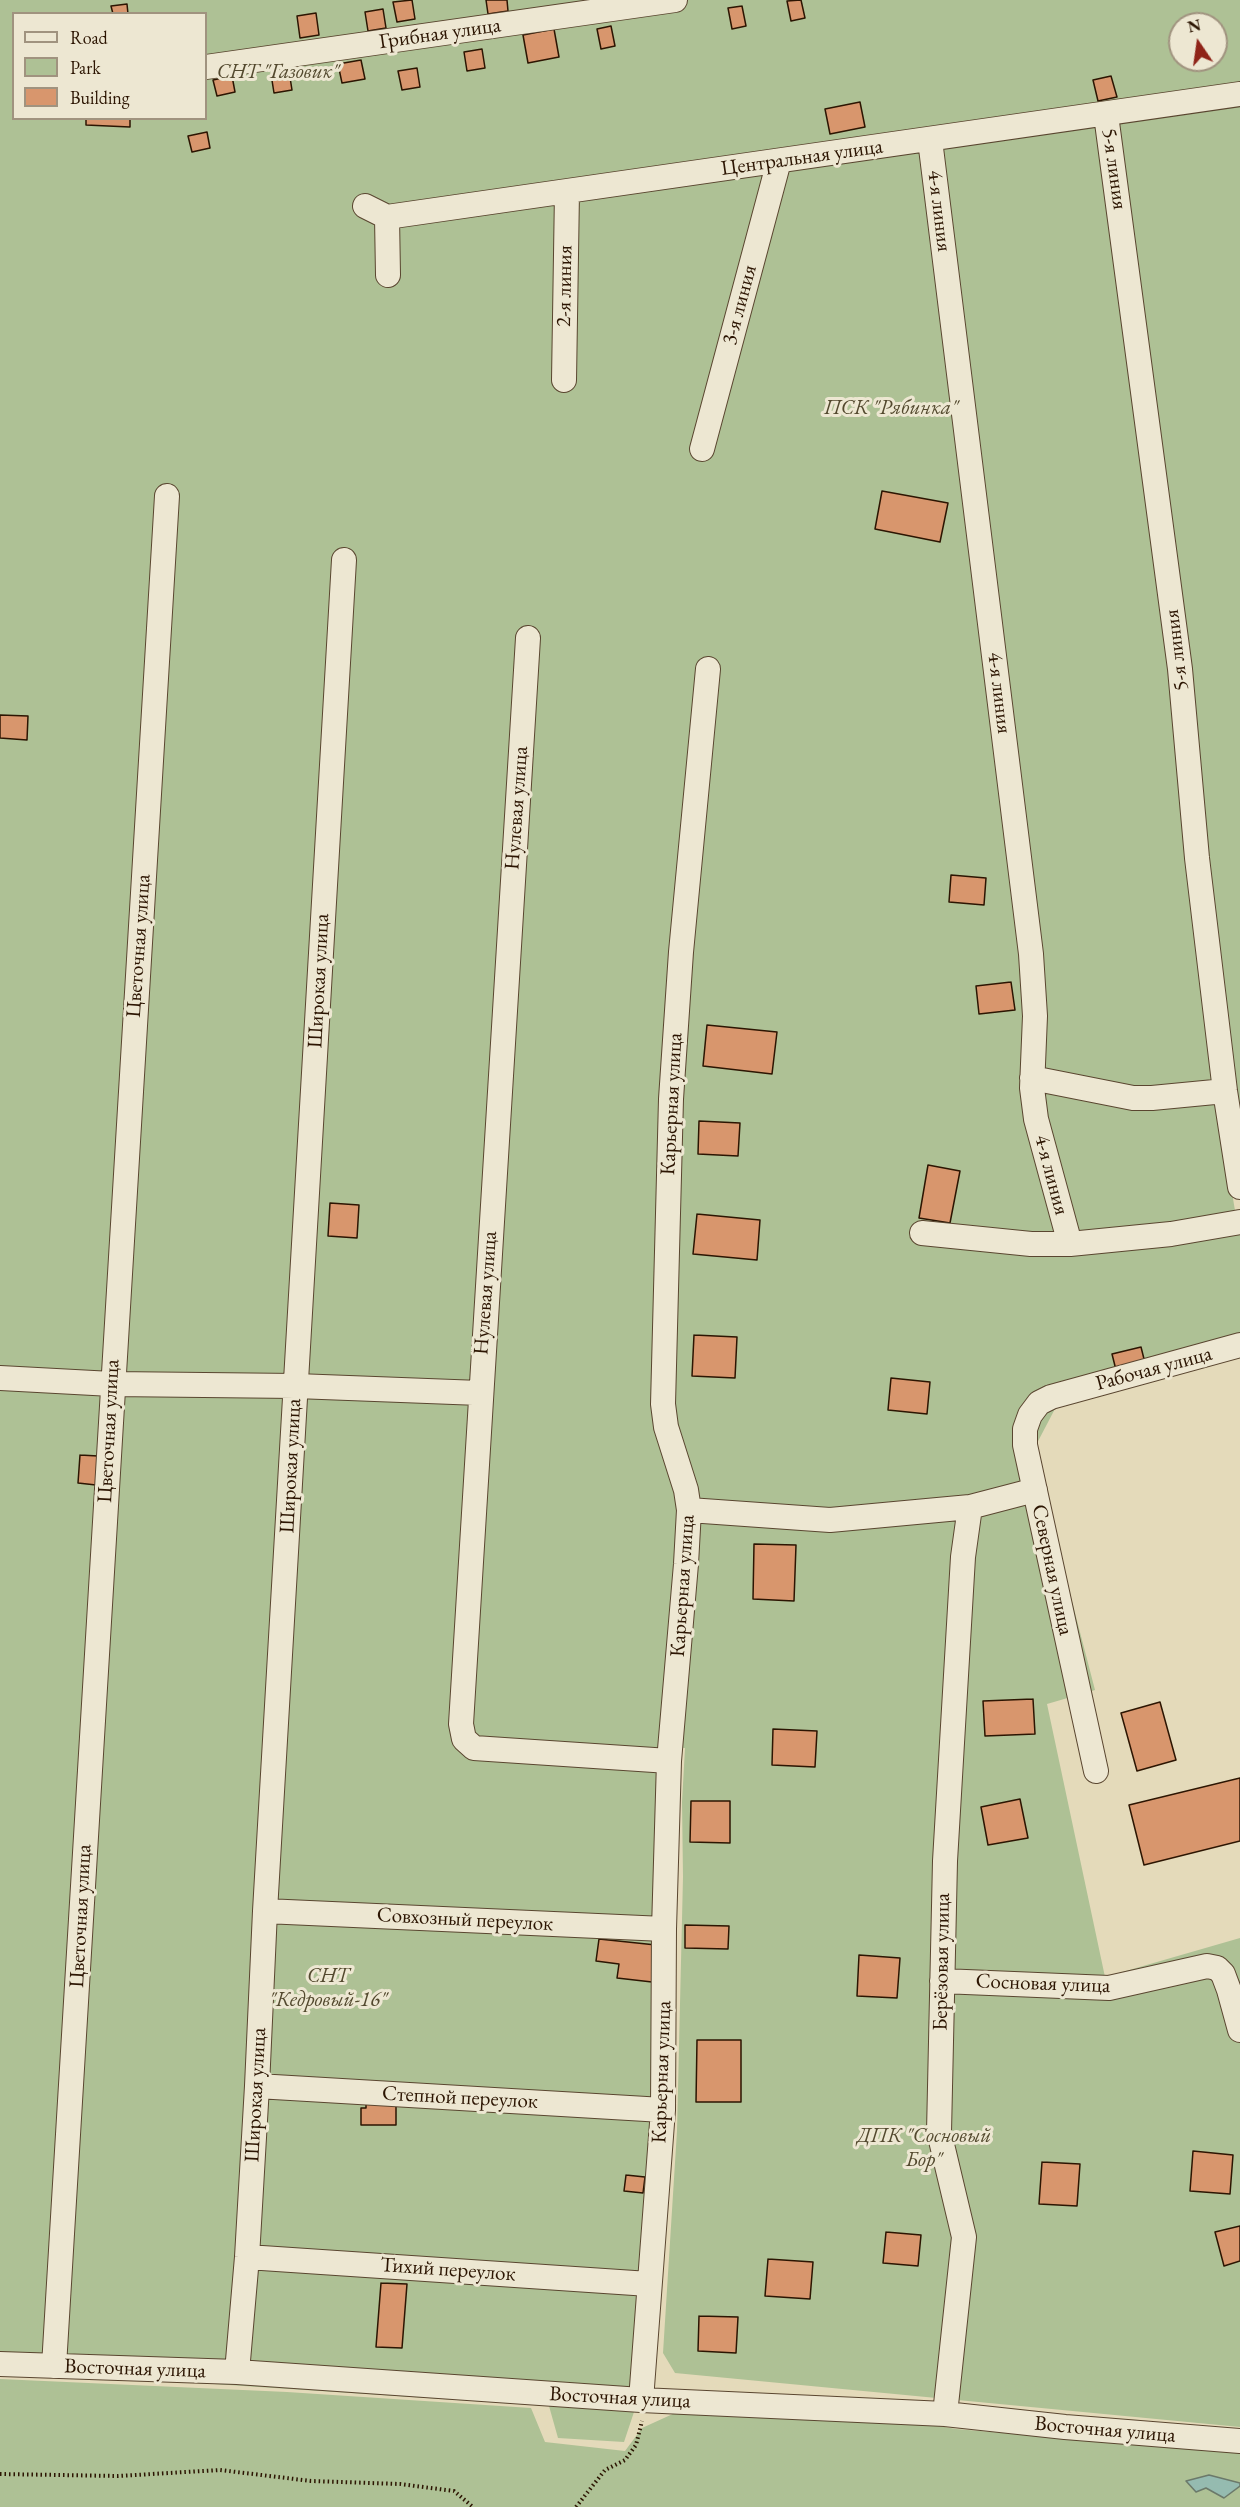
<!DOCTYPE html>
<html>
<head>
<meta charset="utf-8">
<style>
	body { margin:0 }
	#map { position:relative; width:1240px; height:2507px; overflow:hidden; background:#e4daba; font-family:"EB Garamond",serif }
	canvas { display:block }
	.legend { position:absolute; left:12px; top:12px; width:195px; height:108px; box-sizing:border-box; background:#ede7d2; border:2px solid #a0937f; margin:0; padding:8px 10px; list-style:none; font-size:18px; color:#2c1502 }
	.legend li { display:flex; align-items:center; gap:12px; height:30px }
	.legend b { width:30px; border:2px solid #a0937f }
	.north { position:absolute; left:1168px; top:12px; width:60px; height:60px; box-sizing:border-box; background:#ede7d2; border:2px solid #a0937f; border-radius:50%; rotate:347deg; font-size:16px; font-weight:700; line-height:24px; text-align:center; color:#2c1502 }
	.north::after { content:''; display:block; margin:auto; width:21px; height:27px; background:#8f2418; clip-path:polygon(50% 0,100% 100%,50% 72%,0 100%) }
</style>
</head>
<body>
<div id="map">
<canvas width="1240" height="2507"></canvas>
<ul class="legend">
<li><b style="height:8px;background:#ede7d2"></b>Road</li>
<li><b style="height:16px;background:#aec195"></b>Park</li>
<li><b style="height:16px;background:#d8966d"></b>Building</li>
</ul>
<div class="north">N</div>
</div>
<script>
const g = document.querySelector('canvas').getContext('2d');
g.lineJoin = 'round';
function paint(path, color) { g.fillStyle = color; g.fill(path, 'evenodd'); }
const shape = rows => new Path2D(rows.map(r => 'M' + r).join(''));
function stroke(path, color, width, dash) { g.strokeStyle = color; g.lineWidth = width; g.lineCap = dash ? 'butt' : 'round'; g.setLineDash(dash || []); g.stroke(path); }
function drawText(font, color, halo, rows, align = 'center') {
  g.font = font + ' "EB Garamond",serif'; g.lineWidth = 6; g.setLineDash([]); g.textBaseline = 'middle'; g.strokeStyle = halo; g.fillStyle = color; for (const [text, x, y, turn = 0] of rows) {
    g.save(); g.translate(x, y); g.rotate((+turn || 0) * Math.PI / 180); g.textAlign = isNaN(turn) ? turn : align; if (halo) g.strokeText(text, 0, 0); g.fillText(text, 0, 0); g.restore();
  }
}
const green = shape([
	[0,0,1240,0,1240,1123,1217,1101,1238,1229,1240,1229,1240,1336,1057,1405,1035,1447,1046,1501,1095,1690,1047,1704,1105,1977,1240,1938,1240,2427,675,2373,663,2353,677,2131,683,1877,682,1802,685,1748,659,1748,657,2077,635,2409,624,2442,558,2438,549,2406,0,2370],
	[14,14,206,14,206,118,14,118],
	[1180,24,1216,24,1216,60,1180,60],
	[0,2379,287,2392,531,2408,545,2442,625,2451,642,2428,675,2413,916,2422,956,2429,1240,2453,1240,2507,0,2507]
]);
const water = shape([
	[1209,2475,1240,2483,1240,2486,1224,2498,1206,2488,1196,2492,1186,2481,1209,2475]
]);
const building = shape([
	[412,0,415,19,397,22,393,2,412,0],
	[486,0,507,0,508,11,488,14,486,0],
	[801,0,805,18,791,21,787,1,801,0],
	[127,4,128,14,113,14,111,6,127,4],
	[742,6,746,26,732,29,728,8,742,6],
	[383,9,386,28,368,31,365,12,383,9],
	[316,13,319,35,300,38,297,16,316,13],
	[611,26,615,46,601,49,597,29,611,26],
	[554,29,559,57,528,63,523,35,554,29],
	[482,49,485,68,467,71,464,52,482,49],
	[361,60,365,79,342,83,338,64,361,60],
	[417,68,420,87,402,90,398,71,417,68],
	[289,71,292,90,274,93,271,74,289,71],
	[232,76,235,92,217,96,213,80,232,76],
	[1111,76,1117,97,1098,101,1093,80,1111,76],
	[860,102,865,127,830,134,825,109,860,102],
	[86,118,130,118,130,127,86,125,86,118],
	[207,132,210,148,192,152,188,136,207,132],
	[882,491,948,503,940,542,875,529,882,491],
	[0,715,28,716,27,740,0,738,0,715],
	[951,875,986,878,984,905,949,902,951,875],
	[1011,982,1015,1010,979,1014,976,986,1011,982],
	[707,1025,777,1032,772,1074,703,1066,707,1025],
	[699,1121,740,1123,738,1156,698,1154,699,1121],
	[928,1165,960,1171,950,1223,919,1218,928,1165],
	[330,1203,359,1205,357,1238,328,1236,330,1203],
	[697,1214,760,1220,757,1260,693,1254,697,1214],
	[694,1335,737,1337,735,1378,692,1376,694,1335],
	[1141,1347,1145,1363,1116,1370,1112,1354,1141,1347],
	[891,1378,930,1382,927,1414,888,1410,891,1378],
	[80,1455,98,1456,96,1485,78,1483,80,1455],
	[754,1544,796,1545,794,1601,753,1599,754,1544],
	[1033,1699,1035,1734,985,1736,983,1701,1033,1699],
	[1160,1702,1176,1760,1137,1771,1121,1713,1160,1702],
	[773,1729,817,1731,815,1767,772,1765,773,1729],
	[1240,1778,1240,1841,1144,1865,1129,1805,1240,1778],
	[1020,1799,1028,1838,988,1845,981,1807,1020,1799],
	[691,1801,730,1801,730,1843,690,1842,691,1801],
	[685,1925,729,1926,728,1949,685,1948,685,1925],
	[599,1939,656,1945,652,1982,617,1978,619,1964,596,1961,599,1939],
	[859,1955,900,1958,897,1998,857,1996,859,1955],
	[697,2040,741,2040,741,2102,696,2102,697,2040],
	[366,2101,396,2101,396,2125,361,2125,361,2108,366,2108,366,2101],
	[1193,2151,1233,2155,1230,2194,1190,2191,1193,2151],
	[1042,2162,1080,2164,1077,2206,1039,2204,1042,2162],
	[626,2175,645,2177,643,2193,624,2191,626,2175],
	[1240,2226,1240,2261,1224,2266,1215,2232,1240,2226],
	[886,2232,921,2235,918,2266,883,2263,886,2232],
	[768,2259,813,2262,810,2299,765,2296,768,2259],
	[381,2283,407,2284,402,2348,376,2347,381,2283],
	[699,2316,738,2317,736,2353,698,2351,699,2316]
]);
const path = shape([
	[0,2474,118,2476,220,2470,311,2481,400,2484,454,2491,473,2507],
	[576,2507,605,2470,625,2460,636,2445,642,2421]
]);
const minor = shape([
	[206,67,675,0],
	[1106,115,1180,669,1197,858,1225,1091,1240,1187],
	[930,140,1031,954,1035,1016,1032,1088,1036,1119,1070,1244],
	[365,206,387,217,1240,94],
	[387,217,388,275],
	[564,380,567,192],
	[702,449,779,161],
	[528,638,461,1724,464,1739,474,1748,669,1761],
	[1032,1078,1133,1098,1152,1098,1225,1091],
	[922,1233,1031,1244,1070,1244,1171,1234,1240,1222],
	[0,1378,112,1384,296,1386,480,1393],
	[689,1510,830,1520,970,1507,1035,1490],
	[1096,1771,1025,1445,1025,1429,1030,1415,1039,1403,1051,1397,1240,1345],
	[265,1911,664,1929],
	[942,1981,1109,1988,1207,1966,1217,1968,1223,1974,1229,1990,1240,2030],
	[257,2086,663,2110],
	[247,2257,649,2284],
	[0,2364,237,2372,641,2400,945,2414,1065,2427,1240,2441],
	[54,2366,167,496],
	[237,2372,247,2257,257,2086,265,1911,344,560],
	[641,2400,663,2110,664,1929,669,1761,686,1564,689,1510,686,1490,666,1427,663,1404,671,1099,681,952,708,669],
	[945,2414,964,2237,939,2132,945,1861,963,1557,970,1507]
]);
const streetNames = [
	["Грибная улица",440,34,-8],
	["Центральная улица",802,158,-8],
	["5-я линия",1114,169,82],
	["4-я линия",939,211,83],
	["2-я линия",565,286,-89],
	["3-я линия",740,305,-75],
	["5-я линия",1177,650,-97],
	["4-я линия",999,693,83],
	["Нулевая улица",517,808,-86],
	["Цветочная улица",139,946,-86],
	["Широкая улица",319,981,-87],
	["Карьерная улица",672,1104,-87],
	["4-я линия",1051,1175,75],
	["Нулевая улица",486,1293,-86],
	["Рабочая улица",1154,1369,-15],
	["Цветочная улица",109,1431,-87],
	["Широкая улица",291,1466,-87],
	["Северная улица",1052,1570,78],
	["Карьерная улица",683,1586,-86],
	["Цветочная улица",81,1916,-87],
	["Совхозный переулок",465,1920,3],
	["Берёзовая улица",942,1962,-89],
	["Сосновая улица",1043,1984,2],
	["Карьерная улица",662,2072,-88],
	["Широкая улица",256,2095,-87],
	["Степной переулок",460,2098,3],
	["Тихий переулок",448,2270,4],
	["Восточная улица",135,2369,2],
	["Восточная улица",620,2398,3],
	["Восточная улица",1105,2430,5]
];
const parkNames = [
	["СНТ \"Газовик\"",278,72],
	["ПСК \"Рябинка\"",891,408],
	["СНТ",328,1976],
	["\"Кедровый-16\"",328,2000],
	["ДПК \"Сосновый",924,2136],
	["Бор\"",924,2160]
];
paint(green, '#aec195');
paint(water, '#95bbb0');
stroke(water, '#6b796a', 1.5);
paint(building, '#d8966d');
stroke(building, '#2c1502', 1.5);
stroke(minor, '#5a4630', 26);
stroke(path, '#2c1502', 4, [1.5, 3]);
stroke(minor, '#ede7d2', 24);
drawText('21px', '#2c1502', '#ede7d2', streetNames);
drawText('italic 21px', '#53492e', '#ede7d2', parkNames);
</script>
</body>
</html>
